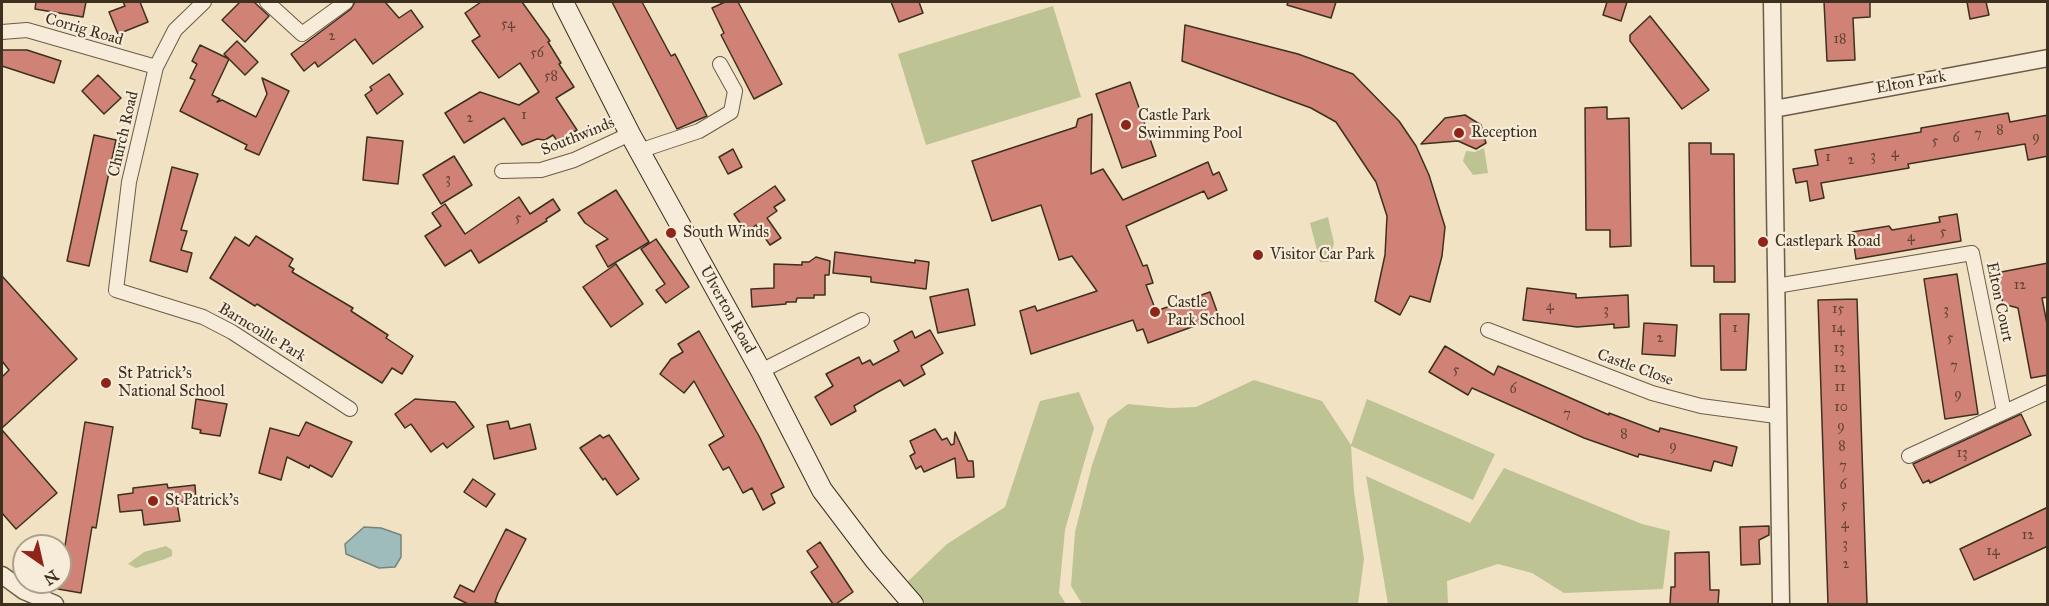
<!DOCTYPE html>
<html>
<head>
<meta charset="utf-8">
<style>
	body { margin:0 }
	#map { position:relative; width:2049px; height:606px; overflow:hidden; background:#f2e2c4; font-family:"IM FELL Great Primer",serif }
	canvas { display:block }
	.frame { position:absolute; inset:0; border:3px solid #3d301e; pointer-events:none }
	.north { position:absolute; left:12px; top:534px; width:60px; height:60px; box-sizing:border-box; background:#f7ecd9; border:2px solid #ada18e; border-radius:50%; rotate:146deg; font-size:16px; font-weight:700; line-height:24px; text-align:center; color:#3d301e }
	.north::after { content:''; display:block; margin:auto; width:21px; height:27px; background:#8f2418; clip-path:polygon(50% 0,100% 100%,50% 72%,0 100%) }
</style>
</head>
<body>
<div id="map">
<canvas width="2049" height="606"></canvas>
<div class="frame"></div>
<div class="north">N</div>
</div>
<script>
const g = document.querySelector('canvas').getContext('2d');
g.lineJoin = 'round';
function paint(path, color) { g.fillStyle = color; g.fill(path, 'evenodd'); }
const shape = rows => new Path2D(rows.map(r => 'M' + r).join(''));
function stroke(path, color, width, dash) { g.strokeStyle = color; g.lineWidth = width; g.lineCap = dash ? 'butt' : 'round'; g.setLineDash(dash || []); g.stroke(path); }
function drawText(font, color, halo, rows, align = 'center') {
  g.font = font + ' "IM FELL Great Primer",serif'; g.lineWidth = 4.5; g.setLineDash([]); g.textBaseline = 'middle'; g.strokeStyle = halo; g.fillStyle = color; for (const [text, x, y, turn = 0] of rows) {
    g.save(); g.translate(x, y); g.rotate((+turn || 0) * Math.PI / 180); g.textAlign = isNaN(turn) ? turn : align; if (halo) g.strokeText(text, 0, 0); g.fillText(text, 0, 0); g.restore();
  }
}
const green = shape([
	[1053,6,1081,97,926,145,898,54],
	[1484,148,1488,173,1473,175,1463,161,1466,151,1475,152],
	[1328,217,1334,243,1329,262,1320,262,1310,223],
	[1254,380,1322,401,1351,445,1367,399,1495,454,1473,500,1351,446,1354,492,1364,559,1358,604,1082,604,1071,586,1075,532,1092,465,1108,419,1128,404,1170,408,1196,407],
	[1079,392,1094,428,1065,530,1059,593,1066,604,926,604,905,584,947,544,1005,507,1040,401],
	[1504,468,1642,524,1670,531,1663,589,1564,593,1532,573,1498,564,1447,581,1448,604,1388,604,1366,476,1470,523],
	[166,546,172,550,172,556,165,559,136,568,128,564,144,552]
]);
const water = shape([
	[364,527,381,528,401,535,401,557,395,567,379,568,346,554,345,544,364,527]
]);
const building = shape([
	[36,2,86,2,83,17,35,9,36,2],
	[123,2,140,2,148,22,118,34,109,12,125,6,123,2],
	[240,2,254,2,269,16,245,42,222,20,240,2],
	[355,2,385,2,399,18,411,10,423,27,373,64,355,39,318,67,315,62,304,71,291,54,351,9,355,2],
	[481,2,522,2,550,41,548,42,561,63,559,64,574,87,556,98,577,130,558,142,553,135,545,140,537,139,522,145,504,118,464,143,445,113,480,92,519,105,539,92,520,63,499,78,472,41,480,36,465,13,481,2],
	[612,2,642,2,671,56,675,54,707,116,677,129,612,2],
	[725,2,738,2,782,84,754,99,721,35,724,33,712,8,725,2],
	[891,2,919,2,923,13,899,22,891,2],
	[1288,2,1336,2,1331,18,1287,5,1288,2],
	[1607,2,1627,2,1621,21,1603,15,1607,2],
	[1824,2,1870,2,1870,17,1853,18,1855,60,1827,61,1824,2],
	[1967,2,1986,2,1989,15,1970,19,1967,2],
	[1650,16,1709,90,1682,109,1630,41,1630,35,1650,16],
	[1185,25,1298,54,1353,74,1399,121,1416,146,1429,175,1445,227,1442,256,1430,302,1410,296,1400,315,1375,301,1385,255,1387,216,1376,182,1336,122,1311,108,1182,61,1185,25],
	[237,41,258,62,245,75,229,59,212,95,220,99,217,102,222,100,256,117,267,94,262,78,289,91,259,155,245,149,247,145,180,111,195,80,190,78,197,64,192,61,200,45,229,59,224,54,237,41],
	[2,50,27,50,61,61,54,83,2,66,2,50],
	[389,74,403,94,377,114,365,95,372,90,370,87,389,74],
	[98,75,121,98,104,114,82,91,98,75],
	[1130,82,1156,156,1122,168,1096,94,1130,82],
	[1607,107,1607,119,1629,118,1631,246,1610,247,1610,230,1586,230,1585,108,1607,107],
	[2008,113,2010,122,2048,115,2048,156,2028,160,2025,144,1908,164,1909,168,1821,183,1824,198,1810,201,1807,181,1796,183,1793,169,1818,165,1815,150,1921,132,1921,128,2008,113],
	[1092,114,1091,174,1103,169,1123,200,1208,162,1213,175,1219,172,1227,190,1208,199,1204,191,1126,226,1143,266,1147,265,1153,283,1146,285,1156,311,1210,292,1219,317,1148,343,1143,329,1137,331,1133,320,1031,354,1020,311,1035,306,1037,311,1097,291,1072,256,1059,260,1041,205,992,221,972,161,1076,127,1078,119,1092,114],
	[1465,115,1481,125,1486,143,1476,149,1458,141,1421,144,1445,118,1465,115],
	[94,135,116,140,89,266,67,261,94,135],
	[367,137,403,141,398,184,363,180,367,137],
	[1689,143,1711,143,1711,154,1734,154,1735,282,1714,282,1714,266,1691,266,1689,143],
	[733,149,742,167,728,174,719,157,733,149],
	[454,156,472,185,441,204,423,175,454,156],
	[172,167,198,174,181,230,187,231,181,250,192,253,187,272,150,261,172,167],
	[775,186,785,200,774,207,777,211,767,218,781,238,770,245,756,225,746,232,734,214,775,186],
	[616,190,649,242,608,267,596,246,608,239,585,223,578,213,616,190],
	[519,197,530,214,553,199,560,210,546,219,547,221,479,263,471,250,445,266,425,236,441,226,432,213,445,204,465,234,519,197],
	[1957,214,1961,241,1856,259,1852,232,1889,226,1892,230,1940,222,1939,217,1957,214],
	[256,236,293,259,289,266,294,269,292,272,353,308,351,311,388,335,386,338,413,356,402,374,392,368,382,383,257,304,255,306,210,278,235,237,249,246,256,236],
	[656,239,689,287,666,303,656,290,665,284,641,249,656,239],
	[835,252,915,263,915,260,929,262,926,289,871,282,871,277,833,273,835,252],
	[816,257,830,261,829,275,825,275,825,295,814,295,814,298,797,298,796,302,786,302,786,304,752,307,751,289,774,288,774,264,802,265,802,262,809,262,816,257],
	[2048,263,2048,297,2042,298,2048,329,2048,375,2031,378,2018,308,2003,304,1996,273,2048,263],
	[616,264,643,304,611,327,583,287,616,264],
	[1957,274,1978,414,1945,419,1924,279,1957,274],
	[2,276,77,359,2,428,2,377,9,370,2,361,2,276],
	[1527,288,1576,294,1576,298,1628,295,1629,327,1614,328,1614,324,1577,327,1523,320,1527,288],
	[968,289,975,325,938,333,930,297,968,289],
	[1857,299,1867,604,1828,604,1818,300,1857,299],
	[1720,314,1749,314,1746,370,1721,370,1720,314],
	[1644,323,1677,325,1675,356,1642,354,1644,323],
	[930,330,943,353,921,366,925,374,904,386,900,380,878,392,854,406,856,411,831,425,815,397,833,386,826,374,859,357,862,364,870,360,873,365,899,351,894,341,912,331,915,338,930,330],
	[699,331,759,436,784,487,771,494,775,503,763,510,752,488,743,493,729,467,723,470,709,445,724,436,694,381,684,393,660,374,671,359,683,352,678,344,699,331],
	[1445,346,1494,375,1498,366,1609,415,1609,413,1659,432,1660,428,1737,447,1732,466,1714,461,1711,471,1639,454,1638,457,1584,438,1472,388,1468,395,1429,372,1445,346],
	[196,399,227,404,220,436,200,433,201,430,192,428,196,399],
	[415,399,455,402,474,427,447,448,443,443,431,452,411,424,405,428,395,414,415,399],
	[2021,414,2031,435,1930,483,1929,480,1923,483,1913,464,2021,414],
	[508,421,510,429,530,424,536,449,494,459,487,425,508,421],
	[85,422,113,427,96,528,92,527,81,593,58,589,85,422],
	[306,422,352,442,332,477,310,465,309,468,287,457,281,480,259,473,270,428,299,436,306,422],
	[935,429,942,440,947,438,951,445,954,444,955,432,968,461,973,461,974,477,957,478,955,458,924,472,921,466,916,469,910,456,915,453,910,441,935,429],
	[2,430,57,493,16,529,2,513,2,430],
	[600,435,603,438,609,435,639,479,617,495,605,478,603,480,580,448,600,435],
	[473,479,495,494,486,507,464,492,473,479],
	[167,484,168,488,195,485,196,500,177,503,180,521,144,525,142,510,120,512,118,495,133,493,133,488,167,484],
	[2048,507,2048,546,1974,580,1960,549,2048,507],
	[1769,526,1769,535,1759,540,1760,564,1741,565,1740,527,1769,526],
	[506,529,526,539,498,593,495,602,500,604,468,604,454,597,460,585,474,592,506,529],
	[820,542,853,592,836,604,833,604,811,572,818,567,807,551,820,542],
	[1709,552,1710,590,1719,590,1718,604,1670,604,1671,587,1675,587,1675,553,1709,552]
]);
const minor = shape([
	[204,2,175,30,156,67,129,182,116,290,203,317,232,332,350,409],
	[267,2,302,34,346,2],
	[2,32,27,30,156,67],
	[639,151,699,131,731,112,735,91,720,64],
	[502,171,541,170,574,160,630,134],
	[1776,286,1972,253,2004,412],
	[1488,330,1652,393,1701,406,1776,416],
	[761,371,862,320],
	[1909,456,2048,392]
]);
const tertiary = shape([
	[1772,2,1781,604],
	[1774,109,2048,58],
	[2,575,24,591,55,604]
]);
const secondary = shape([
	[563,2,630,134,761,371,822,490,875,560,913,604]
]);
const markers = [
	[1126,125,6,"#8f2418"],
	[1459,133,6,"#8f2418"],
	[671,233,6,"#8f2418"],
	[1763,242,6,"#8f2418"],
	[1258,255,6,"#8f2418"],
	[1155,312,6,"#8f2418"],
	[106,383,6,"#8f2418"],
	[153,501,6,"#8f2418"]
];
const numberNames = [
	["54",508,25],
	["2",332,37],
	["18",1840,40],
	["56",537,54],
	["58",551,77],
	["1",524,116],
	["2",470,119],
	["8",2000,131],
	["7",1978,135],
	["9",2036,138],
	["6",1956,139],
	["5",1935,142],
	["4",1895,154],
	["3",1873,157],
	["1",1828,158],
	["2",1851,161],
	["3",448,180],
	["5",518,219],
	["5",1943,233],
	["4",1911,238],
	["12",2020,286],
	["4",1550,307],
	["15",1838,310],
	["3",1606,311],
	["3",1946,311],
	["1",1735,329],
	["14",1838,329],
	["2",1660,339],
	["5",1950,339],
	["13",1839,349],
	["7",1954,367],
	["12",1840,369],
	["5",1456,371],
	["11",1840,388],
	["6",1513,390],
	["9",1958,395],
	["10",1841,408],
	["7",1567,415],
	["9",1841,427],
	["8",1624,435],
	["9",1673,447],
	["8",1842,447],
	["13",1962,454],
	["7",1843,467],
	["6",1843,486],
	["5",1844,506],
	["4",1845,525],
	["12",2028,536],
	["3",1845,545],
	["14",1993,552],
	["2",1846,565]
];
const streetNames = [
	["Corrig Road",84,30,16],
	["Elton Park",1911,83,-10],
	["Church Road",124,134,-77],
	["Southwinds",578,137,-22],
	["Elton Court",1999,302,78],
	["Ulverton Road",727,310,61],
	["Barncoille Park",262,333,31],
	["Castle Close",1635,368,20]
];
const poiNames = [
	["Castle Park",1138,116],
	["Swimming Pool",1138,134],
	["Reception",1471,133],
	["South Winds",683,233],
	["Castlepark Road",1775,242],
	["Visitor Car Park",1270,255],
	["Castle",1167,303],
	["Park School",1167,321],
	["St Patrick's",118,374],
	["National School",118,392],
	["St Patrick's",165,501]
];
paint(green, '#bdc392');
paint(water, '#9dbcbb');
stroke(water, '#77847c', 1.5);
paint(building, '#d18277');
stroke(building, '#3d301e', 1.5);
stroke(minor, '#6a5c48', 16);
stroke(tertiary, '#6a5c48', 19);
stroke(secondary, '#3d301e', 22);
stroke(minor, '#f7ecd9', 14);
stroke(tertiary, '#f7ecd9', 16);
stroke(secondary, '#f7ecd9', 20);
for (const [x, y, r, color] of markers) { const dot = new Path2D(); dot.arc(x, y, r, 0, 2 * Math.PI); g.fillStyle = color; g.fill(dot); stroke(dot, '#f7ecd9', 2); }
drawText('14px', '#624434', null, numberNames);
drawText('16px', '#3d301e', '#f7ecd9', streetNames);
drawText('16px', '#3d301e', '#f7ecd9', poiNames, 'left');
</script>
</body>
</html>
